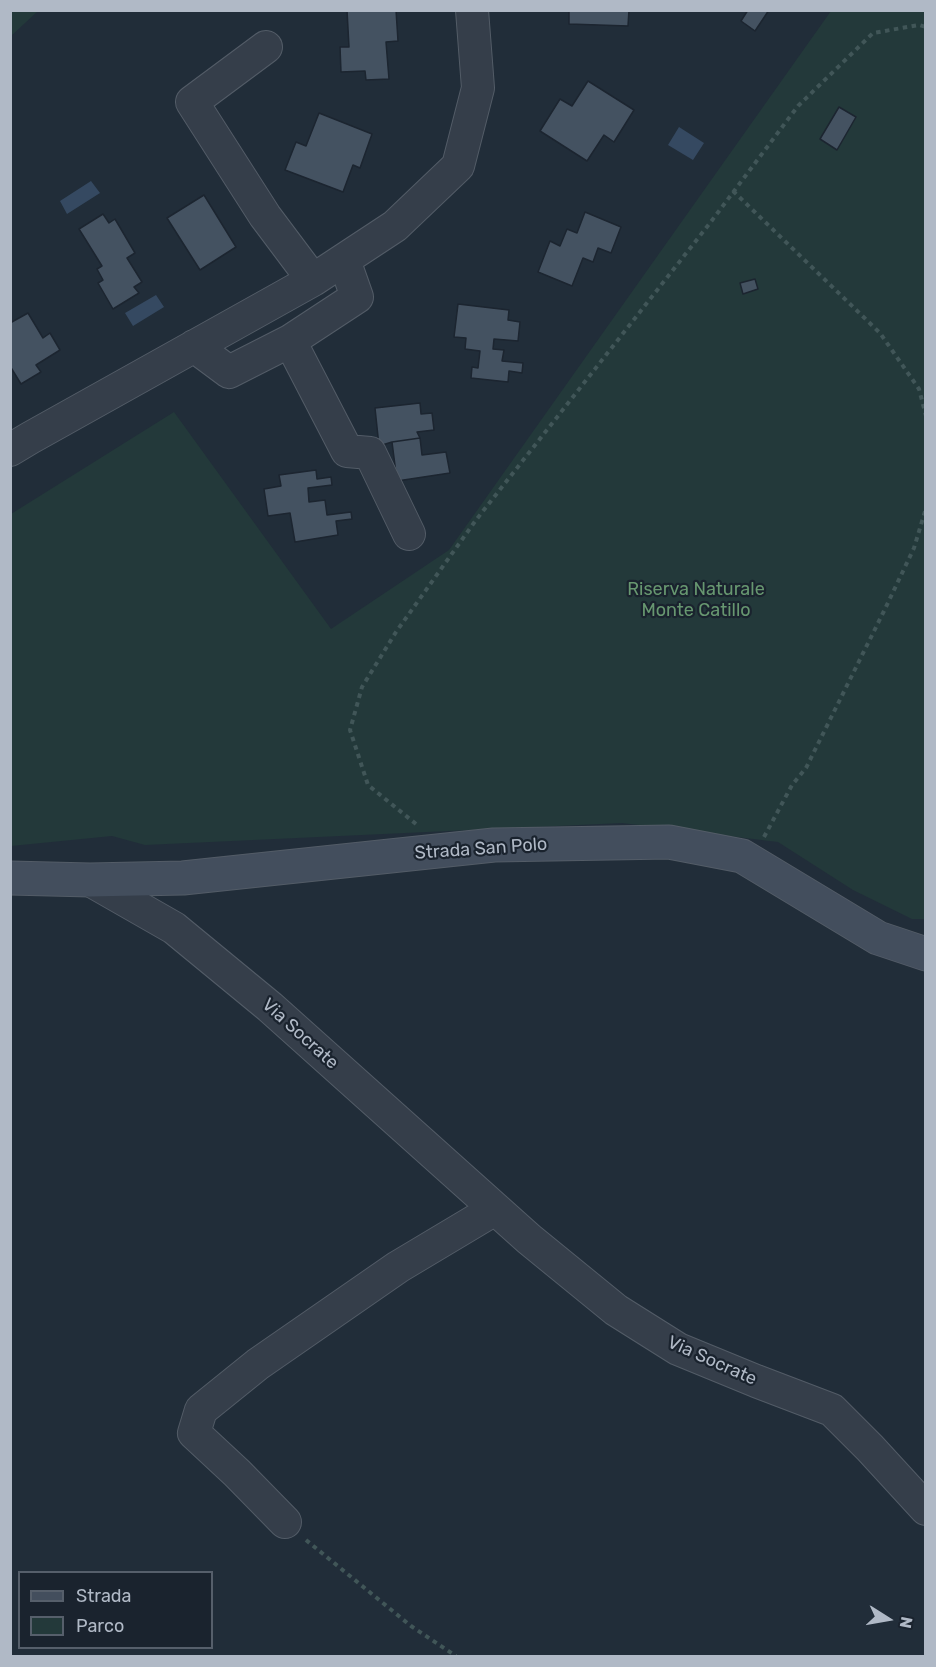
<!DOCTYPE html>
<html>
<head>
<meta charset="utf-8">
<style>
	body { margin:0 }
	#map { position:relative; width:936px; height:1667px; overflow:hidden; background:#212d39; font-family:Rubik,sans-serif }
	canvas { display:block }
	.frame { position:absolute; inset:0; border:12px solid #b0b9c6; pointer-events:none }
	.legend { position:absolute; left:18px; top:1571px; width:195px; height:78px; box-sizing:border-box; background:#1a232e; border:2px solid #565f6b; margin:0; padding:8px 10px; list-style:none; font-size:18px; color:#b0b9c6 }
	.legend li { display:flex; align-items:center; gap:12px; height:30px }
	.legend b { width:30px; border:2px solid #565f6b }
	.north { position:absolute; left:858px; top:1589px; width:60px; height:60px; -webkit-text-stroke:4px #1a232e; paint-order:stroke; rotate:101deg; font-size:16px; font-weight:700; line-height:24px; text-align:center; color:#b0b9c6 }
	.north::after { content:''; display:block; margin:auto; width:21px; height:27px; background:#b0b9c6; clip-path:polygon(50% 0,100% 100%,50% 72%,0 100%) }
</style>
</head>
<body>
<div id="map">
<canvas width="936" height="1667"></canvas>
<div class="frame"></div>
<ul class="legend">
<li><b style="height:8px;background:#434e5d"></b>Strada</li>
<li><b style="height:16px;background:#23393a"></b>Parco</li>
</ul>
<div class="north">N</div>
</div>
<script>
const g = document.querySelector('canvas').getContext('2d');
g.lineJoin = 'round';
function paint(path, color) { g.fillStyle = color; g.fill(path, 'evenodd'); }
const shape = rows => new Path2D(rows.map(r => 'M' + r).join(''));
function stroke(path, color, width, dash) { g.strokeStyle = color; g.lineWidth = width; g.lineCap = dash ? 'butt' : 'round'; g.setLineDash(dash || []); g.stroke(path); }
function drawText(font, color, halo, rows, align = 'center') {
  g.font = font + ' Rubik,sans-serif'; g.lineWidth = 4.5; g.setLineDash([]); g.textBaseline = 'middle'; g.strokeStyle = halo; g.fillStyle = color; for (const [text, x, y, turn = 0] of rows) {
    g.save(); g.translate(x, y); g.rotate((+turn || 0) * Math.PI / 180); g.textAlign = isNaN(turn) ? turn : align; if (halo) g.strokeText(text, 0, 0); g.fillText(text, 0, 0); g.restore();
  }
}
const green = shape([
	[11,10,38,10,38,11,11,36],
	[831,11,925,11,925,919,912,919,853,890,778,842,622,823,145,845,112,836,11,846,11,514,174,412,331,629,449,550]
]);
const water = shape([
	[679,127,704,143,693,160,668,145],
	[91,181,100,193,67,214,60,201],
	[156,295,164,307,133,326,125,313]
]);
const building = shape([
	[347,10,396,10,398,41,386,42,389,79,366,80,365,71,341,72,340,47,349,47,347,10],
	[569,10,629,10,628,26,569,24,569,10],
	[748,10,769,10,755,31,741,21,748,10],
	[588,81,634,110,614,142,604,135,587,161,540,131,560,99,572,106,588,81],
	[839,107,856,117,837,150,820,139,839,107],
	[319,113,372,134,360,168,353,165,343,192,285,170,296,142,306,146,319,113],
	[204,195,236,247,200,270,167,218,204,195],
	[585,212,621,227,611,253,598,248,593,262,583,258,572,286,538,272,550,241,560,246,567,229,577,233,585,212],
	[103,214,109,223,115,219,135,253,127,258,142,282,134,287,139,293,113,309,98,283,103,280,97,269,102,266,79,229,103,214],
	[755,279,758,289,743,294,740,283,755,279],
	[458,304,509,310,508,320,520,322,518,341,494,339,493,349,504,350,502,361,523,363,522,373,509,371,508,382,471,378,472,367,478,368,480,351,465,349,466,338,454,337,458,304],
	[28,313,43,338,50,333,60,350,36,365,41,372,21,384,10,366,10,323,28,313],
	[420,403,421,414,432,413,434,430,417,432,420,438,392,442,379,446,375,408,420,403],
	[420,438,422,455,446,452,450,473,397,481,392,442,420,438],
	[316,470,317,479,331,477,332,485,308,488,309,502,325,500,327,515,351,512,352,519,336,521,338,535,295,542,290,513,268,516,264,489,281,486,279,475,316,470]
]);
const path = shape([
	[733,191,880,333,919,389,926,416],
	[416,824,368,785,350,730,362,687,396,632,476,520,710,223,798,106,873,33,919,25,926,27],
	[764,837,792,785,806,768,884,611,914,548,926,508],
	[306,1540,411,1626,456,1656]
]);
const street = shape([
	[266,47,192,102,265,216,313,280],
	[290,341,347,451,370,453,409,534],
	[194,346,229,372,290,341,357,297,344,260],
	[10,450,30,438,313,280,395,226,458,166,478,88,472,10],
	[90,880,174,928,270,1007,529,1239,616,1310,678,1349,756,1381,832,1410,870,1448,926,1509],
	[285,1522,237,1473,194,1433,201,1410,258,1364,398,1267,495,1209]
]);
const secondary = shape([
	[10,878,90,880,183,878,494,845,669,842,742,856,878,938,926,954]
]);
const parkNames = [
	["Riserva Naturale",696,590],
	["Monte Catillo",696,611]
];
const streetNames = [
	["Strada San Polo",481,849,-4],
	["Via Socrate",300,1034,42],
	["Via Socrate",712,1361,24]
];
paint(green, '#23393a');
paint(water, '#354961');
paint(building, '#445261');
stroke(building, '#1c2530', 1.5);
stroke(street, '#535c67', 34);
stroke(secondary, '#535c67', 35);
stroke(path, '#415658', 4, [4.5, 4.5]);
stroke(street, '#353e4a', 32);
stroke(secondary, '#434e5d', 33);
drawText('18px', '#679770', '#1a232e', parkNames);
drawText('18px', '#b0b9c6', '#1a232e', streetNames);
</script>
</body>
</html>
